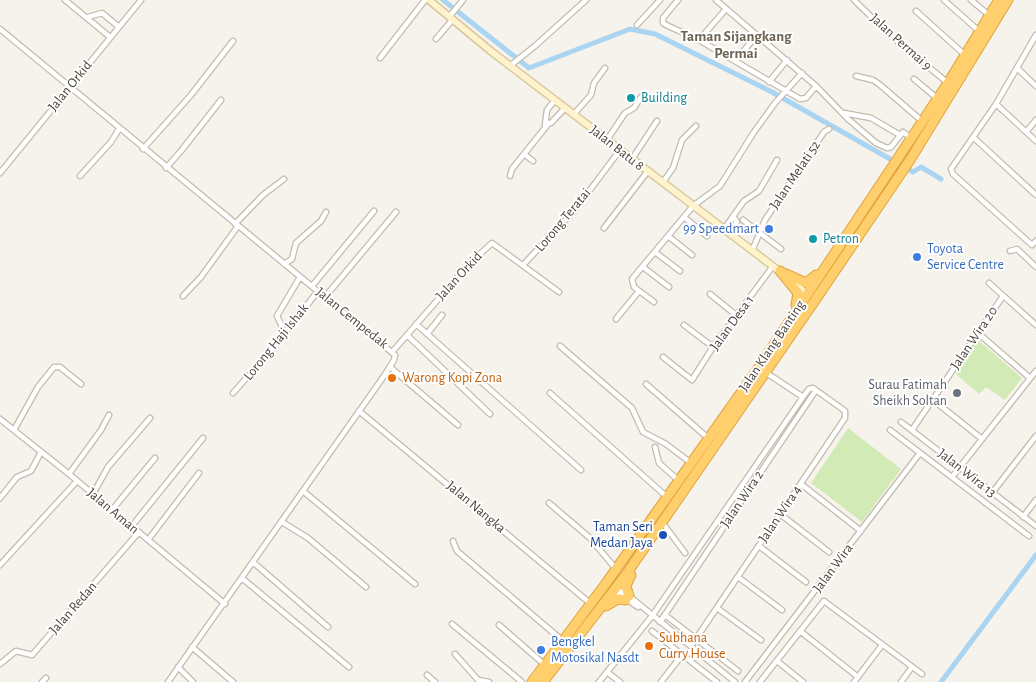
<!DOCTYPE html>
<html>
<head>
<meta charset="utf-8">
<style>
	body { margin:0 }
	canvas { display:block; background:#f6f3ec }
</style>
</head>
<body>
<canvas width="1036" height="682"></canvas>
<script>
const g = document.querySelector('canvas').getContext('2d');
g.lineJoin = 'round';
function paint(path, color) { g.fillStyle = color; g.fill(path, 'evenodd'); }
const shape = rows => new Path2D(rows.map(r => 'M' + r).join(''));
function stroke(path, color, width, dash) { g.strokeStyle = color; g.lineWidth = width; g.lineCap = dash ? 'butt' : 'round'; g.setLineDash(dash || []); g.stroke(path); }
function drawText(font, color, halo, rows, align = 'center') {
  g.font = font + ' "Alegreya Sans",sans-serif'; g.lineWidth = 4; g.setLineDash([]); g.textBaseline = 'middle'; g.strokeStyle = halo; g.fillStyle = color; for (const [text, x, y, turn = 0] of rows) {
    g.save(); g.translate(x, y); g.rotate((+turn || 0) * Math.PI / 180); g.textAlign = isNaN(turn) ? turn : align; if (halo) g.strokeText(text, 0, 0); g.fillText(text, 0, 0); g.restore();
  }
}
const green = shape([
	[977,339,1022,378,1005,400,986,387,979,394,956,374],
	[848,428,901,469,862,522,811,483]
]);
const canal = shape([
	[443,0,529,68,630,29,655,34,772,92,913,172,921,167,941,179],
	[941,682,1036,555]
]);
const street = shape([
	[65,0,110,37],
	[678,0,663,18,663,23,666,25,699,40,800,99,806,98,816,86],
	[716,0,816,86,848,119,876,143,887,148,891,147,903,132,911,138],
	[854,0,891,36,948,83],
	[944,0,979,31],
	[971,0,990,16],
	[916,11,965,55],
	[88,17,102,13,119,27],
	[449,17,463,0],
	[637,25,660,0],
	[0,29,395,355,394,360,384,376,168,682],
	[1036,35,996,104,951,169,953,174,1032,245,1036,241],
	[436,39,453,19],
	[699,40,726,9],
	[380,58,425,0],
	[735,61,757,35],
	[511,65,535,46,586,0],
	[1017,68,1036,86],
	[856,76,873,80,879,84,922,121],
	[914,79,938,99],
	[769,82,787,60],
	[996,104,1036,141],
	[844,113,871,118,900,135],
	[574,114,591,95,594,83,605,68],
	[548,123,551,123,565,108],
	[545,125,547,110,555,100],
	[1026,132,1036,120],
	[973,137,1036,195],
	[607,140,625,113,634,108,641,97],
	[143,149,191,95,233,41],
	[524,154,533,161],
	[632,159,657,121],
	[166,168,181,151,221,100],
	[0,173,141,0],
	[80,176,111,142,119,129],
	[510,176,512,169,549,123],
	[663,182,673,168,682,140,696,126],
	[684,217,707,236],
	[743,220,781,249],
	[235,224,263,195,284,179],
	[604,228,648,171],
	[724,229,744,201,759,191,777,160],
	[729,233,737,222,733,216],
	[668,236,692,255],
	[752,251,765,220,824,132,829,129],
	[1010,251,1017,249,1036,267],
	[655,252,680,271],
	[284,264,292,259,296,243,321,221,326,212],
	[523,265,575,210,620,150],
	[643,267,669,287],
	[989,283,1036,325],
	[312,286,374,211],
	[710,294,736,315],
	[183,296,201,277,238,226],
	[325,297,396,212],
	[654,302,634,287,632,279,693,206,720,186,754,132,775,103,802,73],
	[616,319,639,291],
	[416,324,581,470],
	[684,325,713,347],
	[285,333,277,316,300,277],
	[978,333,1030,378],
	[427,334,442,315],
	[407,335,490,414],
	[560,346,632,408,643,432,666,444,691,463],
	[393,351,468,265,492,243,559,292],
	[663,357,692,380,713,347,773,266],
	[390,367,458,425],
	[765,372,803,397],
	[646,384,708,438],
	[233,393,275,346,318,291],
	[550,393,667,497],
	[932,399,982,439],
	[359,411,591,604],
	[0,419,69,474,225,604],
	[901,422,1036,526],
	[14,430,38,387,54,367,60,367,81,384],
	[890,430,1029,536],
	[912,430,1003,296],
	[655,447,659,463,678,480],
	[69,474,101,430,109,415],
	[952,477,1036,371],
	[801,484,861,531],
	[303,491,415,584],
	[992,493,1036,436],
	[93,494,108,467,150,418],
	[0,498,17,477,31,471,41,452],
	[549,503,590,538,616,569],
	[112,510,155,458],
	[780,514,829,552],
	[1023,517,1036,500],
	[282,522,308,538,366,587],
	[662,522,685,553],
	[132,526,203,438],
	[148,540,199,473],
	[453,541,457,551,563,641],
	[759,546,806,582],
	[254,563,328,627],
	[0,565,77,481],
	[738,577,782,610],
	[243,579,349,667],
	[616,589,616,592,638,607],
	[617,589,629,596,735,682],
	[717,608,761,640],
	[665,615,738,671],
	[660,622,816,390],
	[452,624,522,682],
	[499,625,545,665],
	[652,631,717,682],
	[800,631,858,677],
	[192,647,233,682],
	[455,654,478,680,489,682],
	[777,661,803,682],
	[0,664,16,651,32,655,139,532],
	[178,667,193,682],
	[607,672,620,682],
	[427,675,435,682],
	[42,682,46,678],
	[599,682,652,616,803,397,809,389,813,388,845,411,845,418,691,646],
	[661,682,682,655],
	[745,682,920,453],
	[760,682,824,601,922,674],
	[854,682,882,645],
	[901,682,912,667]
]);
const secondary = shape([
	[429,0,492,52,783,274],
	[793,282,807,294]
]);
const highway = shape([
	[780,271,798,293,796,305],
	[784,273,806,283,816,275],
	[629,596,626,586,631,575],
	[606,606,618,599,626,600],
	[532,682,607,582,755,373,948,83,999,0],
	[543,682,625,576,816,299,910,160,1008,0]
]);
const markers = [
	[631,98,5,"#0f9aa8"],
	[769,229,5,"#3f7fe0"],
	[813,239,5,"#0f9aa8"],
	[917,257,5,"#3f7fe0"],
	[392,378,5,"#e8710a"],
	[957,393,5,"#6b7280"],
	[663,535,5,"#1a4fb4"],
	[649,646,5,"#e8710a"],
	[541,650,5,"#3f7fe0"]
];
const streetNames = [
	["Jalan Permai 9",901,42,42],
	["Jalan Orkid",70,86,-51],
	["Jalan Batu 8",617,148,38],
	["Jalan Melati 52",795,175,-56],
	["Lorong Teratai",563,220,-50],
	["Jalan Orkid",459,276,-47],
	["Jalan Cempedak",352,318,39],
	["Jalan Desa 1",732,323,-54],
	["Jalan Wira 20",974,338,-56],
	["Lorong Haji Ishak",276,342,-51],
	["Jalan Klang Banting",772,346,-56],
	["Jalan Wira 13",967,473,38],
	["Jalan Wira 2",742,499,-56],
	["Jalan Nangka",476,507,40],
	["Jalan Aman",113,511,40],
	["Jalan Wira 4",780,514,-56],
	["Jalan Wira",833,568,-53],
	["Jalan Redan",73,608,-49]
];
const cultureNames = [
	["Building",641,98],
	["Petron",823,239]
];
const shopNames = [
	["99 Speedmart",759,229,"right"],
	["Toyota",927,249],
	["Service Centre",927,265],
	["Bengkel",551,642],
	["Motosikal Nasdt",551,658]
];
const foodNames = [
	["Warong Kopi Zona",402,378],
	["Subhana",659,638],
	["Curry House",659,654]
];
const worshipNames = [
	["Surau Fatimah",947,385],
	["Sheikh Soltan",947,401]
];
const transitNames = [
	["Taman Seri",653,527],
	["Medan Jaya",653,543]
];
const neighbourhoodNames = [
	["Taman Sijangkang",736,36],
	["Permai",736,53]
];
paint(green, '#d2eab5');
stroke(canal, '#a9d4f2', 5);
stroke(street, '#c2bbae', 7);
stroke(secondary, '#d6c79b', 9);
stroke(highway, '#e0a43c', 11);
stroke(street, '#fff', 4.5);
stroke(secondary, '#fff3cd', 6);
stroke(highway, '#ffcf6e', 9);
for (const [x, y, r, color] of markers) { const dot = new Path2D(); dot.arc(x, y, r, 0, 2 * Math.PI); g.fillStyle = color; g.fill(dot); stroke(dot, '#fff', 2); }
drawText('14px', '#4b4439', '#fff', streetNames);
drawText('14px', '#0d838f', '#fff', cultureNames, 'left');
drawText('14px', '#366cbe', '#fff', shopNames, 'left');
drawText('14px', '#c56008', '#fff', foodNames, 'left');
drawText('14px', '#5b616d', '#fff', worshipNames, 'right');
drawText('14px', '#164399', '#fff', transitNames, 'right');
drawText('bold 15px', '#6e6250', '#fff', neighbourhoodNames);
</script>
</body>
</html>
